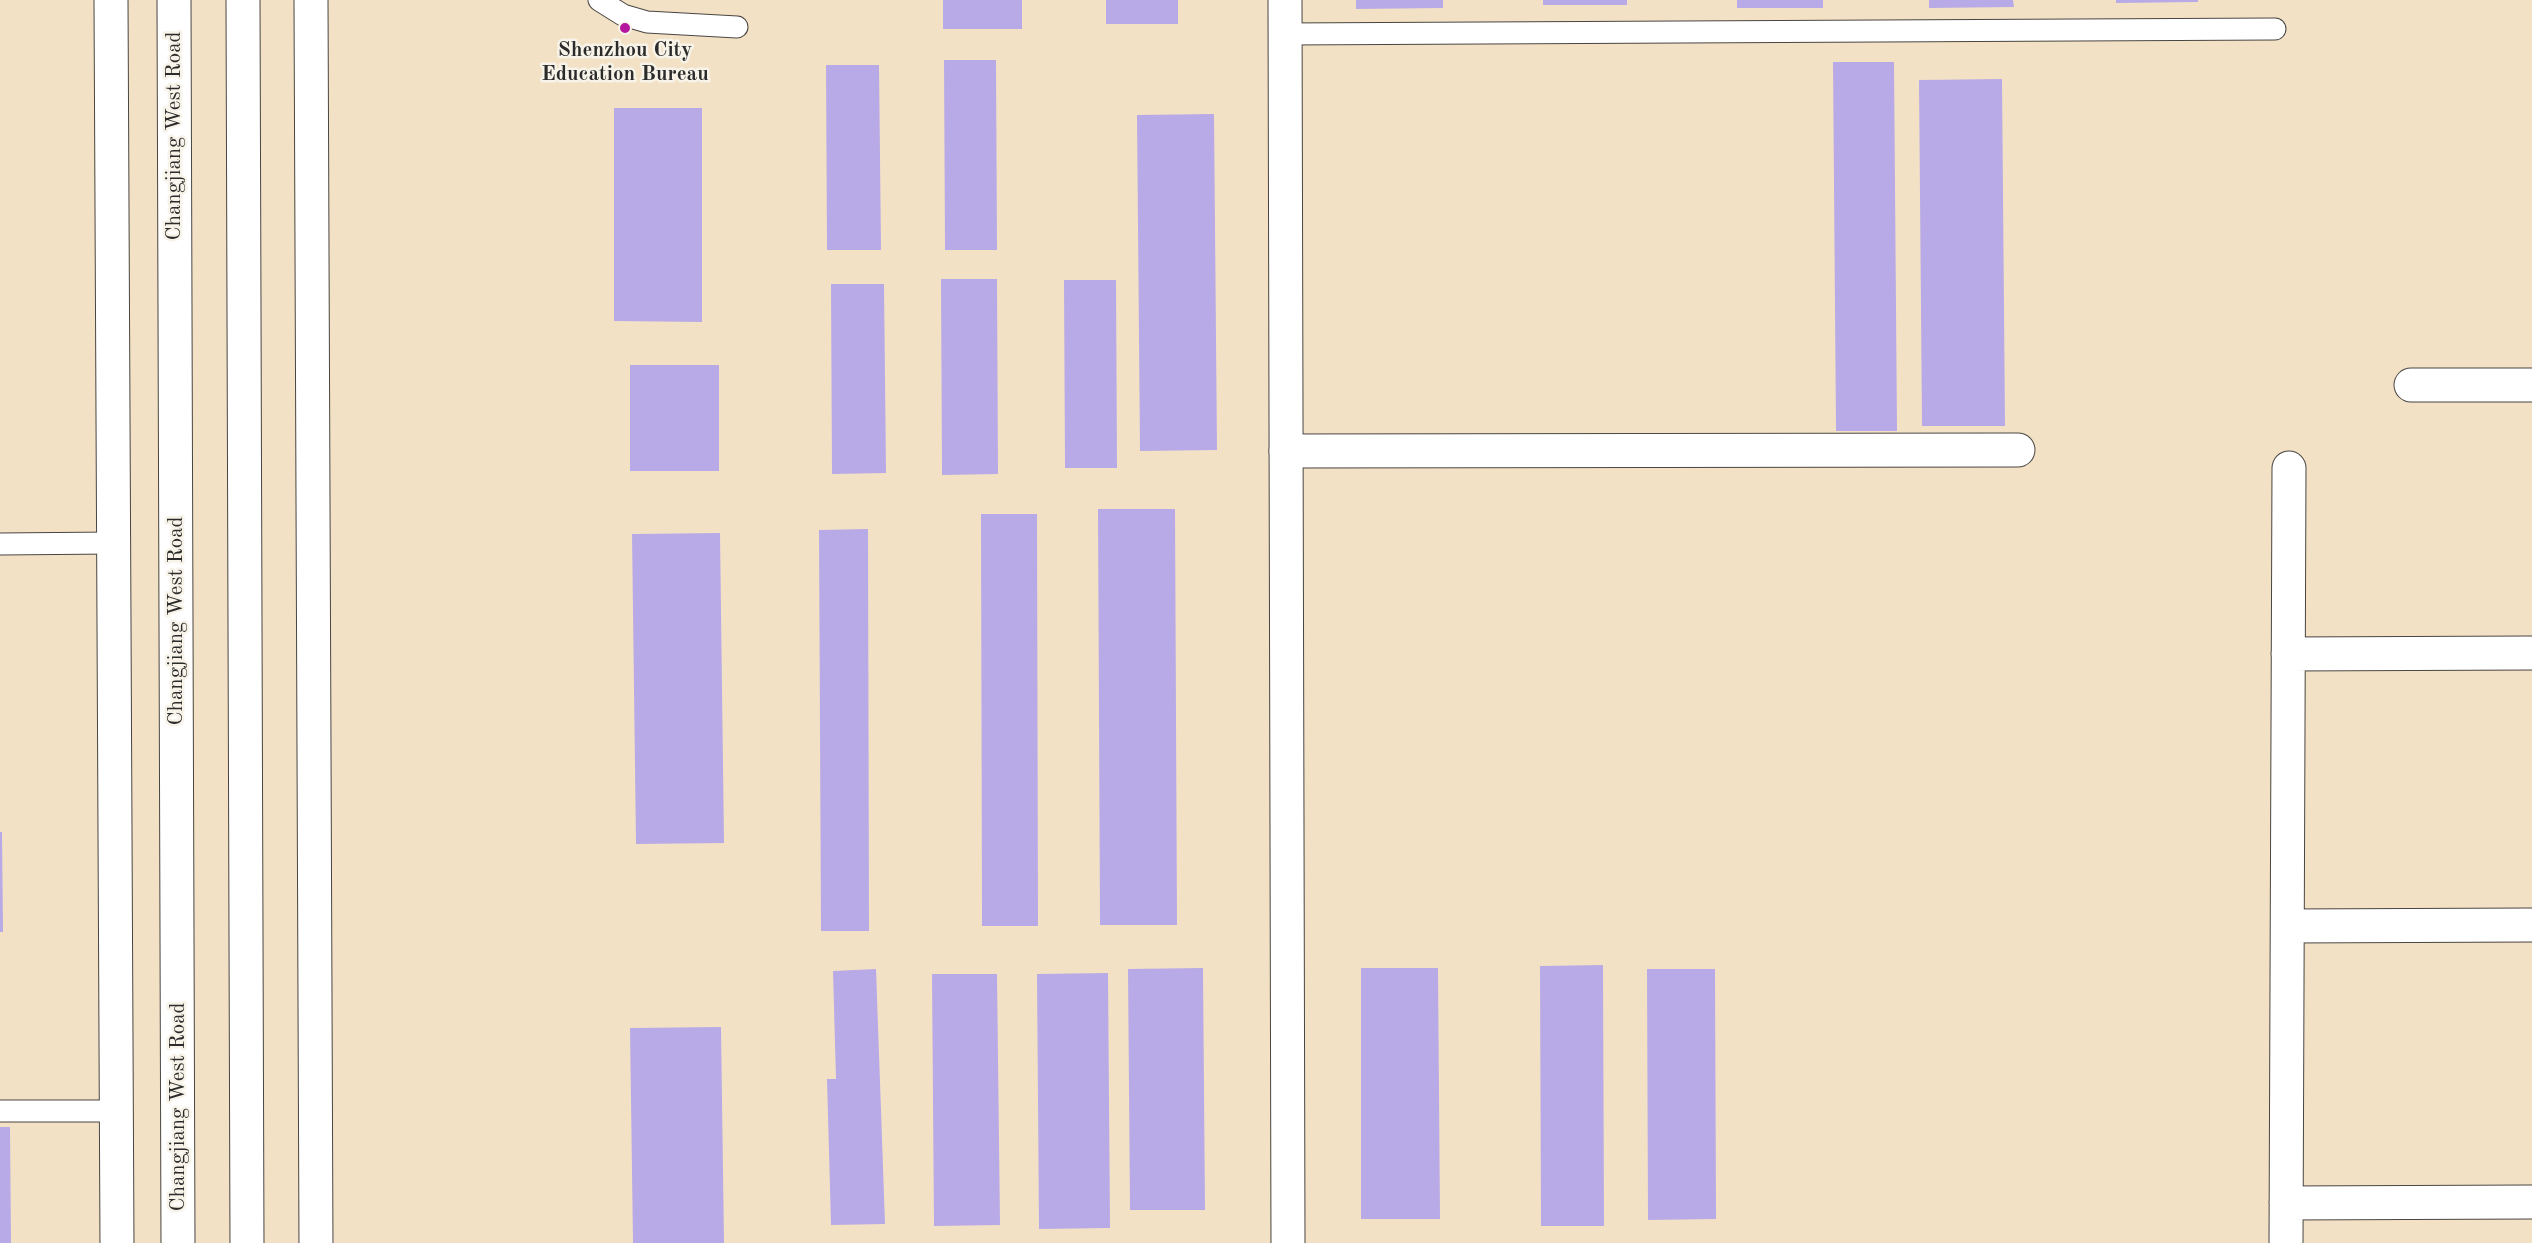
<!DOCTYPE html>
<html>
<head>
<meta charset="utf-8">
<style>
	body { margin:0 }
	canvas { display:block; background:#f3e1c6 }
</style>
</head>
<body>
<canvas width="2532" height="1243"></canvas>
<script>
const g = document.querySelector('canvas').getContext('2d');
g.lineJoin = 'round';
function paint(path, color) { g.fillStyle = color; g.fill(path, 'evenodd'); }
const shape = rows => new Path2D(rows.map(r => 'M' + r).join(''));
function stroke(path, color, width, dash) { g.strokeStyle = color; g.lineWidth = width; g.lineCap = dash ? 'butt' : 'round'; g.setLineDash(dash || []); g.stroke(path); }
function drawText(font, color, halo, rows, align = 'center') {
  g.font = font + ' "Old Standard TT",serif'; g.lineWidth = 5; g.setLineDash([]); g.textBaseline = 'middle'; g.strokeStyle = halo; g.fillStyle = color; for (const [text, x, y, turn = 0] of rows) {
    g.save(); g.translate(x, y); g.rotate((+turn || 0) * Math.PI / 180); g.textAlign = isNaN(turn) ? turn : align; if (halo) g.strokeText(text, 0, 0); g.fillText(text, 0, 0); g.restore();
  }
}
const building = shape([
	[943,0,1022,0,1022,29,943,29],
	[1106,0,1178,0,1178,24,1106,24],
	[1356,0,1443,0,1443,8,1356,9],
	[1543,0,1627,0,1627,5,1543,5],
	[1737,0,1823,0,1823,8,1737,8],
	[1929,0,2013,0,2014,7,1929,8],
	[2116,0,2198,0,2198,2,2116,3],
	[944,60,996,60,997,250,945,250],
	[1833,62,1894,62,1897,431,1836,431],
	[826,65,879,65,881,250,827,250],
	[2002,79,2005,426,1922,426,1919,80],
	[614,108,702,108,702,322,614,321],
	[1214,114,1217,450,1140,451,1137,115],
	[941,279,997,279,998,474,942,475],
	[1064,280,1116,280,1117,468,1065,468],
	[831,284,884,284,886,473,832,474],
	[630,365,719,365,719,471,630,471],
	[1098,509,1175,509,1177,925,1100,925],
	[981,514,1037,514,1038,926,982,926],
	[868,529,869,931,821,931,819,530],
	[720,533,724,843,636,844,632,534],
	[0,832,2,832,3,932,0,932],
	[1603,965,1604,1226,1541,1226,1540,966],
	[1203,968,1205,1210,1130,1210,1128,969],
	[1361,968,1438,968,1440,1219,1361,1219],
	[876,969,885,1224,831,1225,827,1079,836,1079,833,971],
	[1647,969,1715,969,1716,1219,1648,1220],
	[1108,973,1110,1228,1039,1229,1037,974],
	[932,974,997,974,1000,1225,934,1226],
	[721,1027,724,1243,633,1243,630,1028],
	[0,1127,10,1127,11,1243,0,1243]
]);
const service = shape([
	[599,0,623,15,647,22,737,27],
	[1285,34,2275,29],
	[0,544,113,543],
	[0,1111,116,1111]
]);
const minor = shape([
	[111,0,117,1243],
	[311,0,316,1243],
	[2411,385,2532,385],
	[1286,451,2018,450],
	[2288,654,2532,653],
	[2288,926,2532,925],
	[2286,1203,2532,1202],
	[2286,1243,2289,468]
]);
const tertiary = shape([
	[1285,0,1288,1243]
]);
const secondary = shape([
	[174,0,178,1243],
	[243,0,247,1243]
]);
const markers = [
	[625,28,6,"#b5179e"]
];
const poiNames = [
	["Shenzhou City",625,50],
	["Education Bureau",625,74]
];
const streetNames = [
	["Changjiang West Road",174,136,-90],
	["Changjiang West Road",176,621,-90],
	["Changjiang West Road",178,1107,-90]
];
paint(building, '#b8aae6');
stroke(service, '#494642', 23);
stroke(minor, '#494642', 35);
stroke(tertiary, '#494642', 35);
stroke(secondary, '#494642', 35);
stroke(service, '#fff', 21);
stroke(minor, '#fff', 33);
stroke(tertiary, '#fff', 33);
stroke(secondary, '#fff', 33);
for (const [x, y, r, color] of markers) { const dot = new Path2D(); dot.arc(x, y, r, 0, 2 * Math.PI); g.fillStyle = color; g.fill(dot); stroke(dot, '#f7f3e8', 2); }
drawText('bold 21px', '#2b2b2b', '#f7f3e8', poiNames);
drawText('21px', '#2b2b2b', '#f7f3e8', streetNames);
</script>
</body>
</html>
